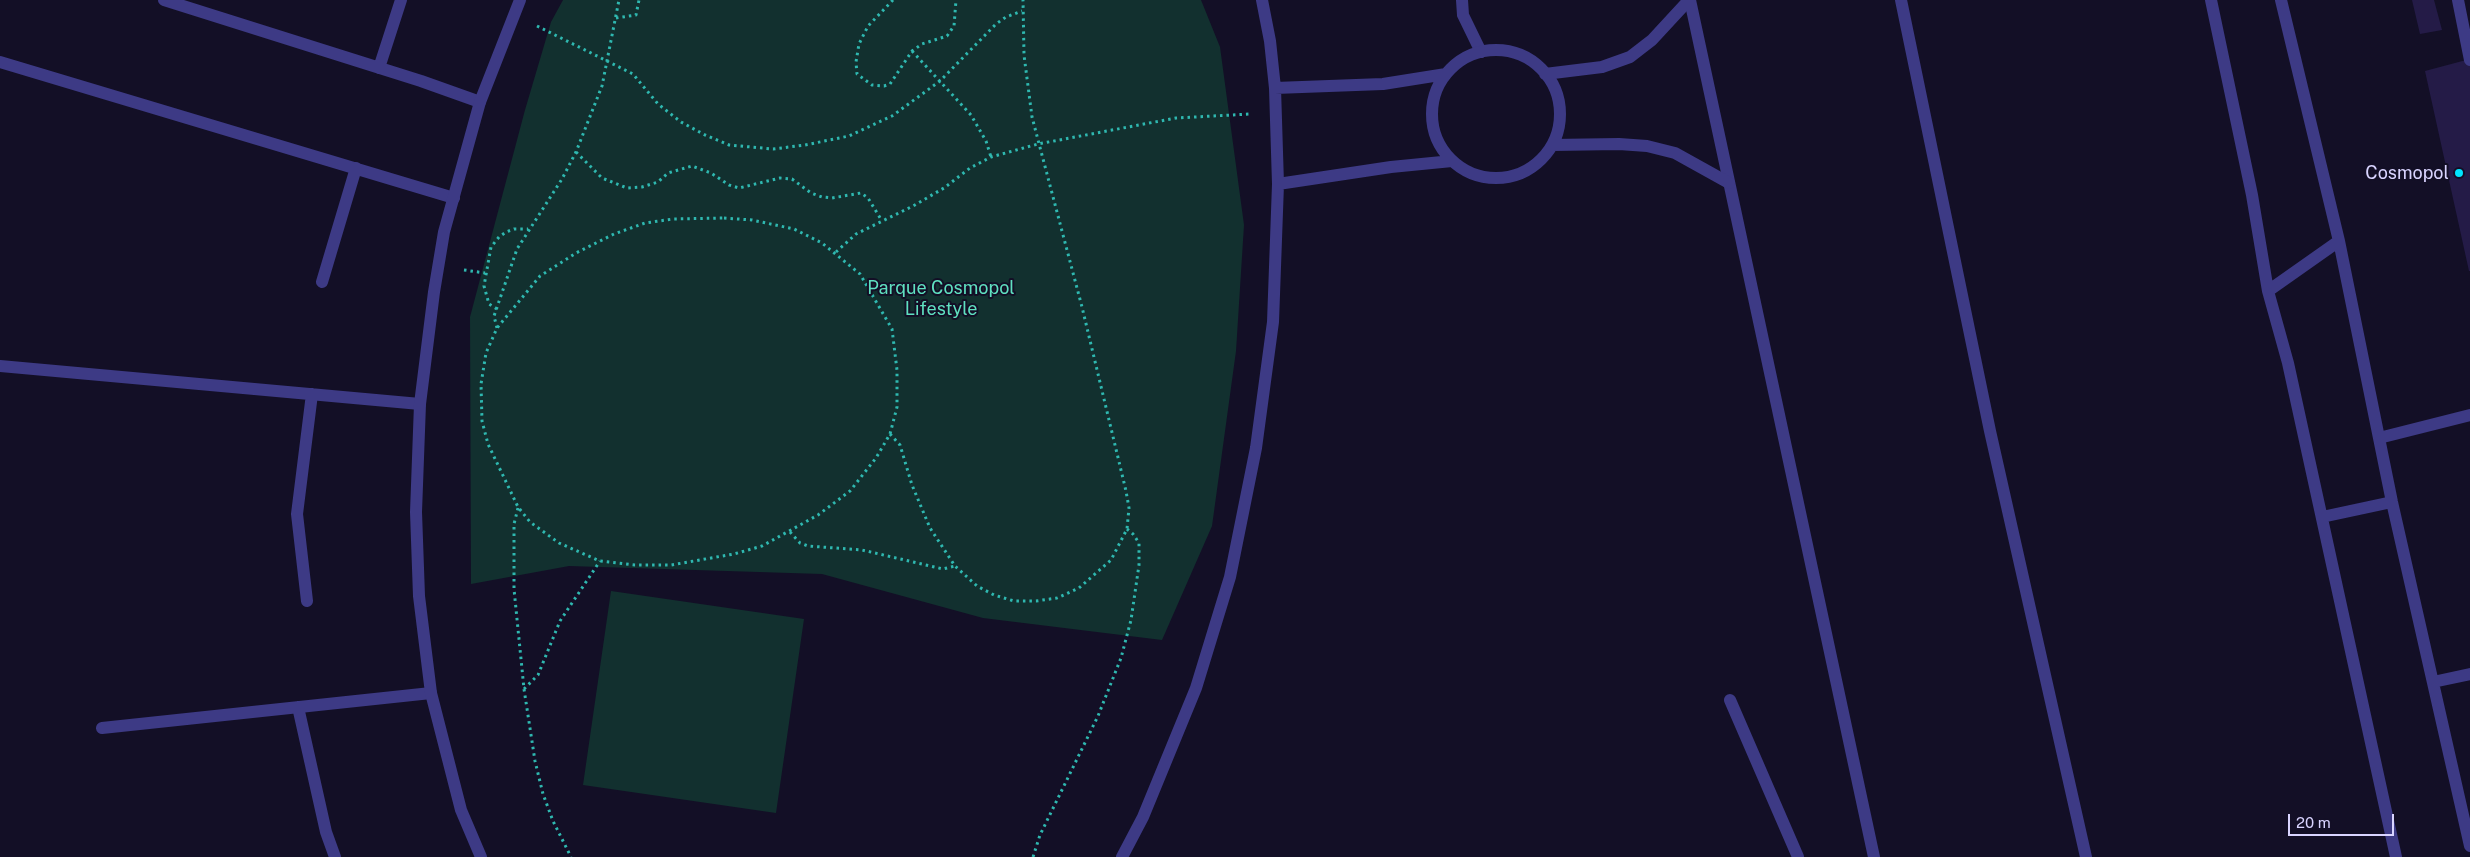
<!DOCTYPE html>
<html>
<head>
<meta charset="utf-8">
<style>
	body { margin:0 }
	#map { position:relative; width:2470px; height:857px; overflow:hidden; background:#130f26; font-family:"Public Sans",sans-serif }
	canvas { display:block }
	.scale { position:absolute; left:2288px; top:814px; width:106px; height:22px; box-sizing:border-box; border:2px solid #d9d4ff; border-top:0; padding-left:6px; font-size:15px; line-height:18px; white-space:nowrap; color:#d9d4ff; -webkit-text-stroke:4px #130f26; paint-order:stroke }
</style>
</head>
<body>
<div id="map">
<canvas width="2470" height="857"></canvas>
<div class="scale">20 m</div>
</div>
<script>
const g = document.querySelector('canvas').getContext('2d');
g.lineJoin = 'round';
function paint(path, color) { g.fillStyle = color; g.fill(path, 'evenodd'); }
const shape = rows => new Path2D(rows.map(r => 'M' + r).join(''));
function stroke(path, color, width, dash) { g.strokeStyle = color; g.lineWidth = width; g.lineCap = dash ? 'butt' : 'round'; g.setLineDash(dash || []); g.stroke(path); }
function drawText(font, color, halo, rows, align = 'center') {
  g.font = font + ' "Public Sans",sans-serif'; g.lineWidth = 4; g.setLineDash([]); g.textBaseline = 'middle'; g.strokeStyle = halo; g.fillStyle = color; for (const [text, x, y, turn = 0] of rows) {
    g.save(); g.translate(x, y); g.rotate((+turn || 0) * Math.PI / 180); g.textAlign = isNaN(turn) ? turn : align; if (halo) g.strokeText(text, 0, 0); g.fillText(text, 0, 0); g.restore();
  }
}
const green = shape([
	[563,0,1201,0,1220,47,1244,225,1236,351,1212,526,1162,640,983,618,822,574,569,566,471,584,470,317,525,110,551,22],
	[611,591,804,619,776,813,583,785]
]);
const building = shape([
	[2412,0,2434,0,2442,30,2420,34],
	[2470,59,2470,271,2469,271,2425,71]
]);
const path = shape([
	[893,0,868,26,859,44,856,62,857,74,872,85,884,86,890,84,912,51,922,44,947,36,954,26,956,0],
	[616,18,636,15,639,0],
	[537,26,633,74,658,104,681,122,705,135,729,145,773,149,805,145,849,136,892,116,940,81,996,24,1006,17,1022,11],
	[912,51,971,115,986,141,991,157],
	[576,152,602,178,627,188,642,187,658,182,668,173,692,166,711,173,729,185,739,188,780,178,792,179,811,193,822,197,832,198,861,193,868,198,882,221],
	[724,218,752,220,794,229,822,243,860,274,892,329,897,370,897,407,890,434,876,458,850,491,818,515,762,546,734,554,671,565,635,565,600,561,559,543,530,522,518,507,488,444,482,421,481,384,486,353,497,328,540,276,576,253,614,234,645,223,673,219,724,218],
	[836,252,856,234,913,206,944,188,970,168,991,157,1038,144,1176,118,1250,114],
	[464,270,485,273],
	[497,309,489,304,484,286,491,247,499,237,506,232,514,229,528,229],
	[497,328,494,316,517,249,562,179,576,152,602,86,619,0],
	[890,434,900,445,912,485,930,528,955,566,977,586,994,595,1014,601,1036,601,1057,598,1079,588,1111,560,1127,529,1129,508,1126,491,1082,307,1032,117,1024,55,1023,0],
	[518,508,514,524,514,589,524,689,535,761,543,794,553,821,571,857],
	[790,532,800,543,808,546,862,550,943,569,955,566],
	[524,689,538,675,560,621,600,561],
	[1033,857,1040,835,1098,716,1121,658,1131,620,1139,565,1139,543,1133,534,1127,529]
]);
const service = shape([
	[164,0,421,81,480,102],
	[1462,0,1463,15,1481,52],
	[1690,0,1874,857],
	[1901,0,1990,431,2086,857],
	[2211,0,2252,195,2268,291,2288,363,2396,857],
	[2281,0,2339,241,2392,502,2470,846],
	[2458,0,2470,60],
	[0,62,454,198],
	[379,68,401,0],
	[322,282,356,168],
	[2268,291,2339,241],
	[0,366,420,404],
	[2379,438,2470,415],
	[2322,517,2392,502],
	[307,601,297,514,312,394],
	[2433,682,2470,674],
	[1730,700,1798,857],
	[298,707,326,832,335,857],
	[102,728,431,693]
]);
const minor = shape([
	'1432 114a64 64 0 1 1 128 0a64 64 0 1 1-128 0Z',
	[1545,74,1602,67,1630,57,1652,40,1689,0],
	[1275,88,1383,84,1446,74],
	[1552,145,1619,144,1647,146,1675,153,1729,183],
	[1278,184,1391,167,1452,161],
	[481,857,461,810,431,693,419,596,416,512,420,404,434,292,444,232,480,102,520,0],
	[1122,857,1143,817,1196,688,1230,577,1256,448,1273,322,1278,184,1275,88,1270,41,1262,0]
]);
const markers = [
	[2459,173,5,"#00e5ff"]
];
const poiNames = [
	["Cosmopol",2449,173]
];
const parkNames = [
	["Parque Cosmopol",941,288],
	["Lifestyle",941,309]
];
paint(green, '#12302f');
paint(building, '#241b47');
stroke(path, '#2fb8b0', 3, [2.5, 4]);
stroke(service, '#3d3a85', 12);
stroke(minor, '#3d3a85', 12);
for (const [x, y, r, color] of markers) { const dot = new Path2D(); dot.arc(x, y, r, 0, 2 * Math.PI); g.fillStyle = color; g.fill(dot); stroke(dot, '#130f26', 2); }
drawText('18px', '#d9d4ff', '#130f26', poiNames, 'right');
drawText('18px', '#5fe0c0', '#130f26', parkNames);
</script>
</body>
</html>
